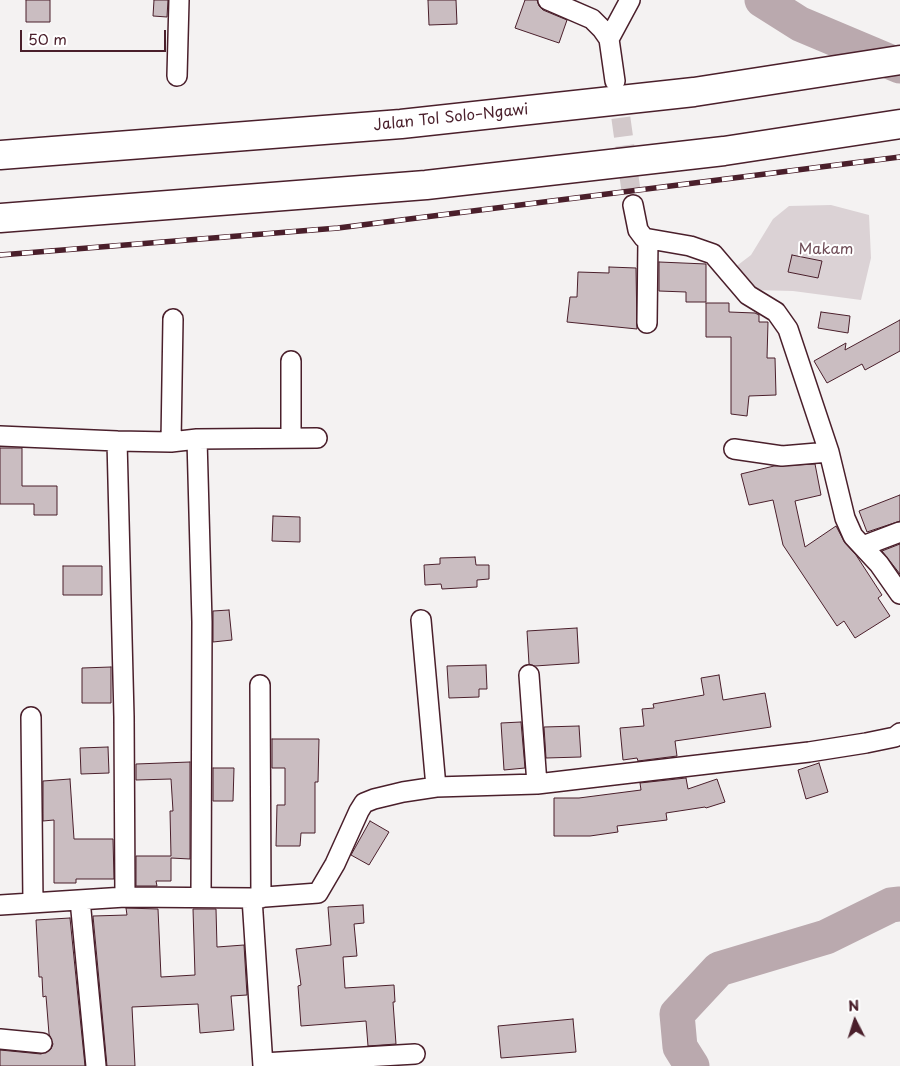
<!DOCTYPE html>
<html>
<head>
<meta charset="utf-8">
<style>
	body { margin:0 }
	#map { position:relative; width:900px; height:1066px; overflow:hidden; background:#f4f2f2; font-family:"Playpen Sans",sans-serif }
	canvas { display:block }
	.north { position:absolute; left:830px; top:996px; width:50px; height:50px; -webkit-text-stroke:4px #fff; paint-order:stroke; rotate:355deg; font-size:14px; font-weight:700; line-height:20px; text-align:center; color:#4a1f2b }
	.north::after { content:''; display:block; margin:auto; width:18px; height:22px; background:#4a1f2b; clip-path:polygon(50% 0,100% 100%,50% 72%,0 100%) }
	.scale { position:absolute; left:20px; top:30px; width:146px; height:22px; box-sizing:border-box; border:2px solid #4a1f2b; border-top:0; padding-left:6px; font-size:15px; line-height:18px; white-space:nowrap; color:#4a1f2b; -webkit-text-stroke:4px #fff; paint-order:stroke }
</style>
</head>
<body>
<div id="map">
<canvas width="900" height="1066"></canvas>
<div class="north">N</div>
<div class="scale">50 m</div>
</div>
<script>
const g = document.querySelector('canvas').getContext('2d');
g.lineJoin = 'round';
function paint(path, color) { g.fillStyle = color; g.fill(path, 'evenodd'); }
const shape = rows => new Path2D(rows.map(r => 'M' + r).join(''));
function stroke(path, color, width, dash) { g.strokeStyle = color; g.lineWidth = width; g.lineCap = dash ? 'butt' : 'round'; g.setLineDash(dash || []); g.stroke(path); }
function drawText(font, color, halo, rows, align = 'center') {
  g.font = font + ' "Playpen Sans",sans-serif'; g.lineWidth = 4; g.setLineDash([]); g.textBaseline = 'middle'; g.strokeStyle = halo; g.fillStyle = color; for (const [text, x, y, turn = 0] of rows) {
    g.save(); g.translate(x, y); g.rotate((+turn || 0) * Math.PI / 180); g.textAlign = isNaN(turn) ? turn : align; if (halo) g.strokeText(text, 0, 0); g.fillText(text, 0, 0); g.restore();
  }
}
const green = shape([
	[831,205,869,215,871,258,861,300,793,291,753,290,734,268,751,255,773,219,789,206]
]);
const river = shape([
	[762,0,800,24,900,66],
	[692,1066,680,1047,677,1014,719,969,826,937,891,905,900,904]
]);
const building = shape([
	[26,0,50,0,50,22,26,22,26,0],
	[154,0,168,0,167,17,153,16,154,0],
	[428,0,456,0,457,24,429,25,428,0],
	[525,0,537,0,539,6,543,10,567,20,559,43,515,28,525,0],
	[792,255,822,261,818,278,788,272,792,255],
	[659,262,706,264,706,302,686,302,686,292,659,291,659,262],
	[609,267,636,268,637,329,567,322,570,297,577,297,578,272,609,273,609,267],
	[706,303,729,303,729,312,755,313,759,315,759,322,768,322,767,358,775,358,776,395,749,396,747,416,731,414,731,337,706,337,706,303],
	[821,312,850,316,848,333,818,328,821,312],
	[900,320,900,351,865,370,862,364,827,383,814,361,846,343,845,350,900,320],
	[0,448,22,448,22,486,57,486,57,515,34,515,34,504,0,504,0,448],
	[815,464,821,495,795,501,805,547,836,526,845,543,856,555,882,595,878,598,890,616,855,638,844,621,837,626,783,545,773,500,749,505,741,474,774,466,815,464],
	[900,495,900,521,867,532,859,511,900,495],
	[273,516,300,517,300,542,272,541,273,516],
	[900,544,900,574,882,551,900,544],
	[475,557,476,565,489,565,489,579,477,580,477,587,442,589,441,584,425,585,424,565,440,564,440,558,475,557],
	[63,566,102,566,102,595,63,595,63,566],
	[229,610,232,640,213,642,213,611,229,610],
	[577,628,579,663,535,666,529,664,527,631,577,628],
	[486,665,487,689,479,689,479,697,449,698,447,666,486,665],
	[111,667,111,703,82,703,82,668,111,667],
	[719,675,723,700,765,693,771,727,675,741,677,756,638,761,637,758,623,760,620,728,644,726,642,709,654,708,653,704,704,695,701,678,719,675],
	[521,722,525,768,504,770,501,723,521,722],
	[579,726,581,757,546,758,544,727,579,726],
	[272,739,319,739,318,782,315,782,315,833,301,833,300,846,276,846,277,805,285,805,285,768,272,768,272,739],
	[108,747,109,773,81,774,80,748,108,747],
	[190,762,190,859,171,858,171,881,156,881,157,886,136,886,136,856,171,856,170,811,173,811,171,779,136,780,136,764,190,762],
	[819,763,828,792,806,799,798,770,819,763],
	[213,768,234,768,233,801,213,801,213,768],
	[686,778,688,789,717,779,725,802,706,808,705,807,666,813,667,820,617,826,618,832,590,836,554,836,554,798,579,798,641,790,640,783,686,778],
	[70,779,74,839,113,839,114,879,76,879,76,883,54,883,54,820,43,821,43,781,70,779],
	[370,821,389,832,369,865,351,855,370,821],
	[363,905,364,923,354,924,357,956,343,957,345,988,394,985,395,1002,393,1002,396,1044,368,1046,366,1021,301,1026,298,986,301,985,296,949,331,945,328,907,363,905],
	[126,908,158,909,161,977,195,975,193,909,216,909,217,947,244,945,247,995,231,996,234,1030,200,1033,198,1004,132,1007,135,1066,107,1066,93,916,127,915,126,908],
	[70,918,85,1066,0,1066,0,1050,41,1054,51,1049,53,1044,49,1034,46,996,43,997,42,977,39,977,36,920,70,918],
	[573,1019,576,1052,501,1058,498,1026,573,1019]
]);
const minorTunnel = shape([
	[617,90,633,205]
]);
const minor = shape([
	[548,0,592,19,602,29,609,39,615,81],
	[609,39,630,0],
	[177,76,179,0],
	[633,205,638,230,644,238,690,246,713,254,748,295,776,312,788,329,829,452,845,518,853,536,879,564,900,594],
	[647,323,648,240],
	[291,361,291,438],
	[0,436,117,441,124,717,125,897],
	[197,439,202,622,201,897],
	[117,441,171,442,197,439,317,438],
	[171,442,173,319],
	[734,449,782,456,829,452],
	[863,546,900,532],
	[421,620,436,787],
	[529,675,537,784],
	[260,685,261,898],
	[31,717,33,903],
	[252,898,263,1066],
	[80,900,96,1066],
	[0,905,125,897,252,898,318,893,335,864,359,811,364,803,374,799,403,792,436,787,537,784,809,752,866,743,895,737,900,733],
	[0,1039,42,1043],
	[263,1063,415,1054]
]);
const motorway = shape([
	[0,155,401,124,694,92,900,60],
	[0,218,426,185,724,151,900,124]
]);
const rail = shape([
	[0,255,338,228,900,157]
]);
const streetNames = [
	["Jalan Tol Solo–Ngawi",451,118,-6]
];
const parkNames = [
	["Makam",826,250]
];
paint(green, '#dbd2d5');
stroke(river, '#baa9ae', 35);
paint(building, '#cabdc1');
stroke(building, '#4a1f2b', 1);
stroke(minorTunnel, '#d2c8ca', 19, [19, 9]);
stroke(minor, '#4a1f2b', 22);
stroke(motorway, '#4a1f2b', 31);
stroke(minor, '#fff', 19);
stroke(motorway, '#fff', 28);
stroke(rail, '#4a1f2b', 5.5);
stroke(rail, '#fff', 4, [11]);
drawText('15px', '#4a1f2b', '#fff', streetNames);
drawText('15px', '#6e4c56', '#fff', parkNames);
</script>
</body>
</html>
